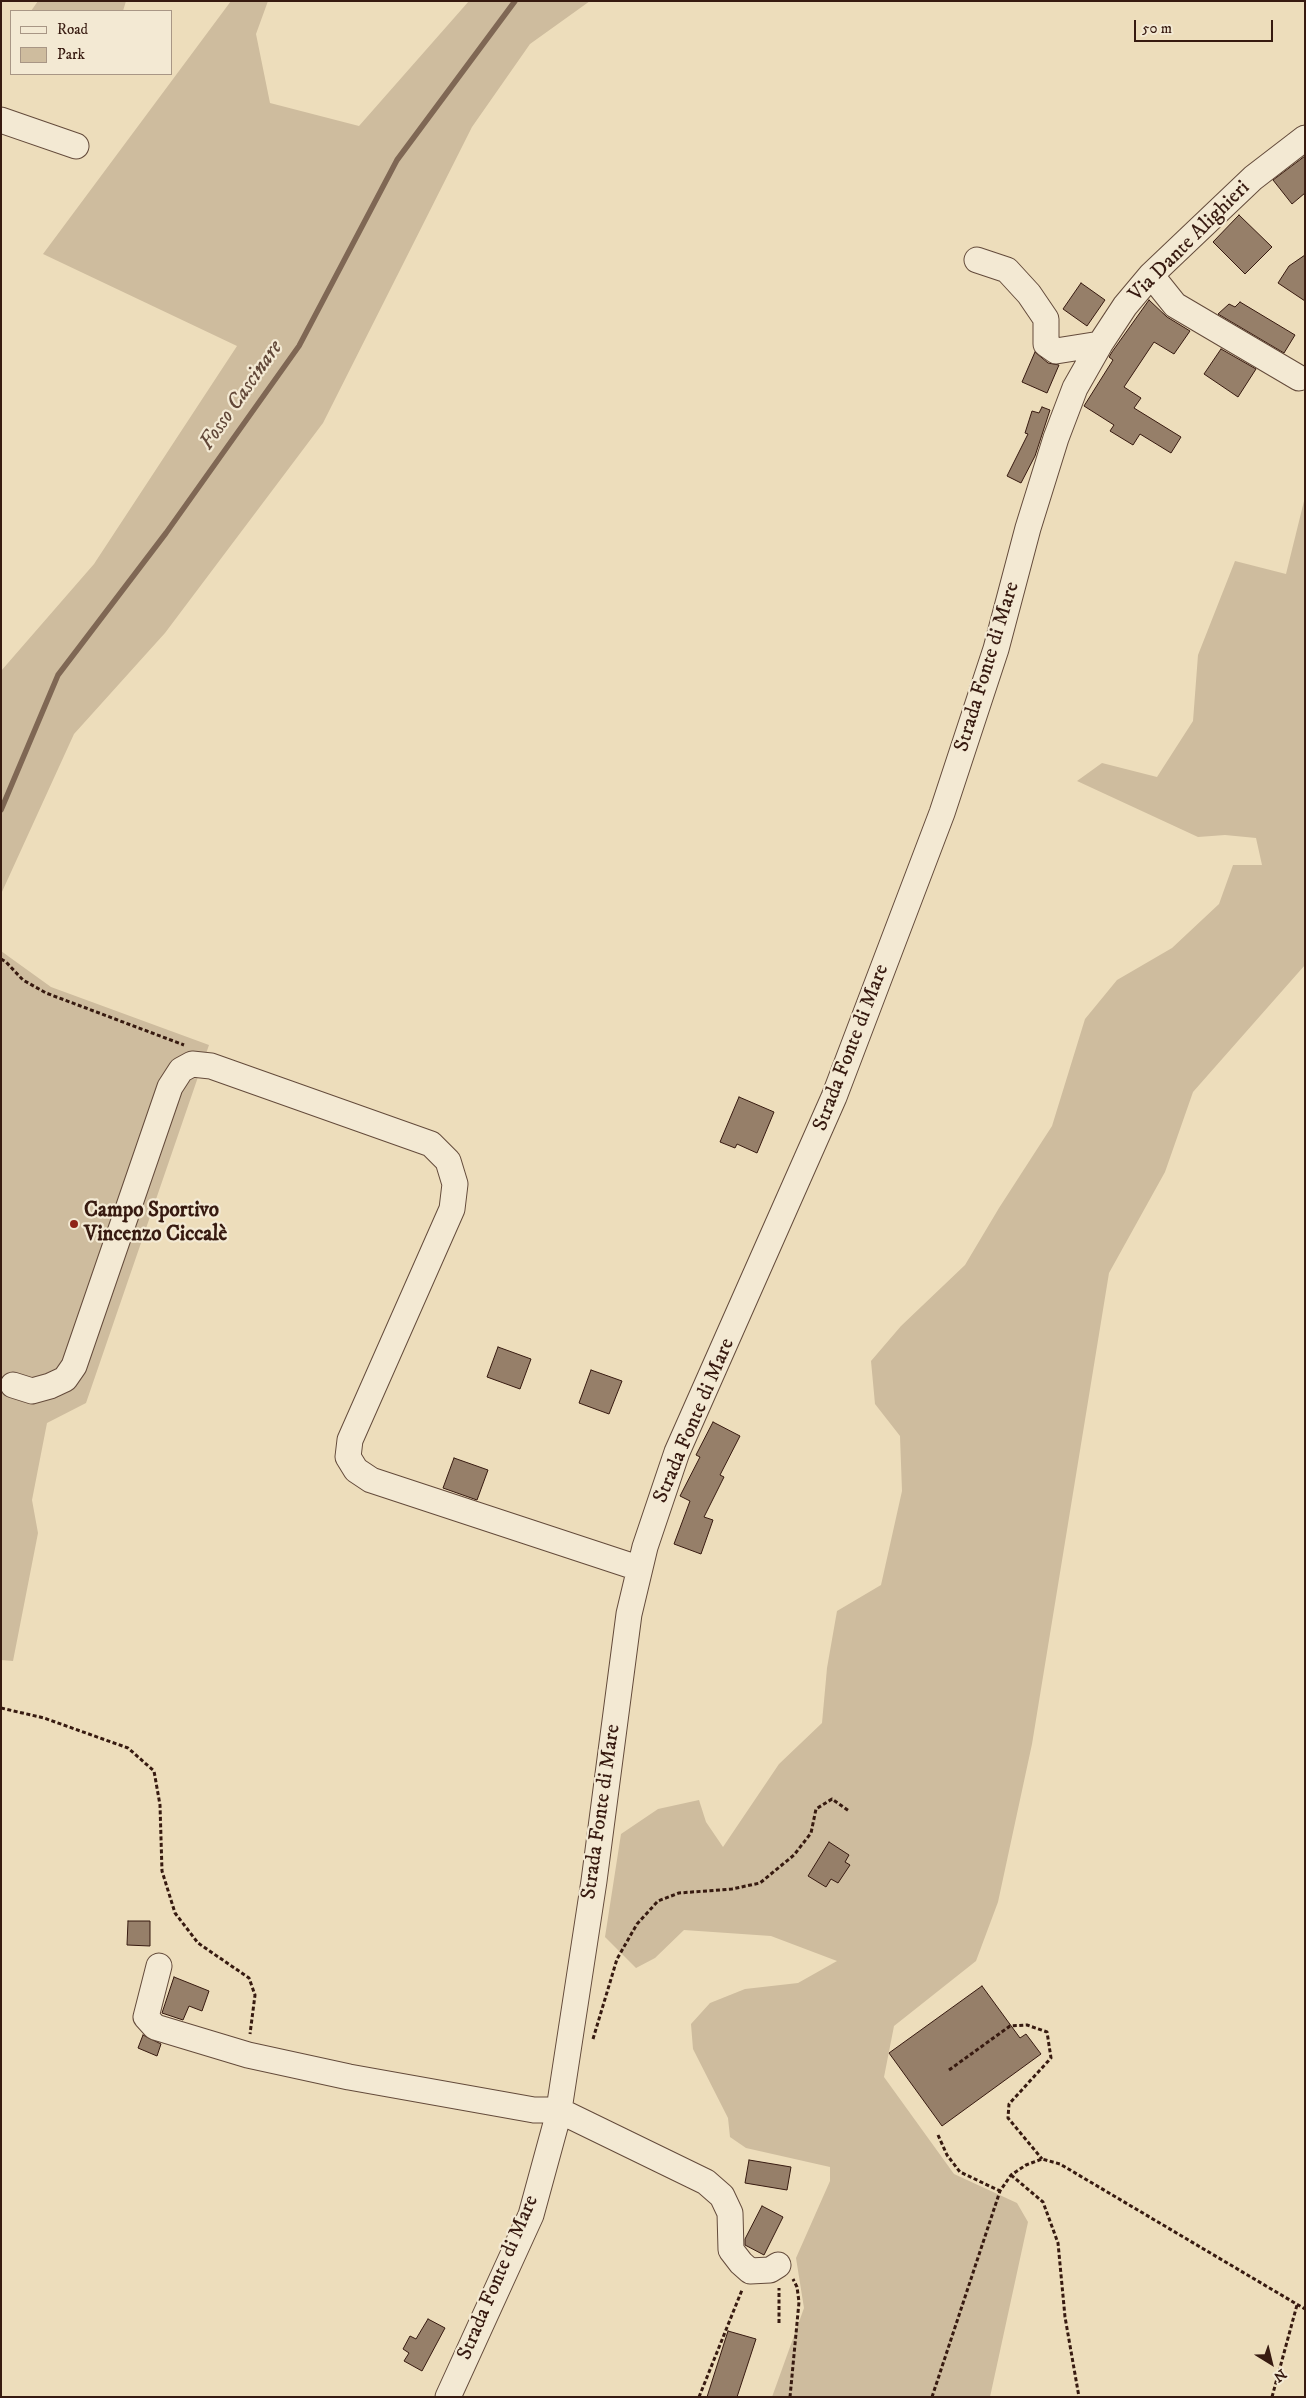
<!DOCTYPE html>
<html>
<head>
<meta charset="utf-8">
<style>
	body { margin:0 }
	#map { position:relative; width:1306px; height:2398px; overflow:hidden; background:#edddbb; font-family:"IM FELL DW Pica",serif }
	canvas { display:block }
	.frame { position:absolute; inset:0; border:2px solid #371a10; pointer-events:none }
	.legend { position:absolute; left:10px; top:10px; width:162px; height:65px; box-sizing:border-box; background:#f3e9d3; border:1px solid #a89685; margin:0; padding:6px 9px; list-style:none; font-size:15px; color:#371a10 }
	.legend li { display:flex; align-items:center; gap:10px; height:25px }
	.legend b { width:25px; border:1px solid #a89685 }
	.north { position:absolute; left:1246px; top:2338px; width:50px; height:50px; -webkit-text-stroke:4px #f3e9d3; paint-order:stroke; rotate:144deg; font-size:14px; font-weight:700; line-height:20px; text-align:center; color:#371a10 }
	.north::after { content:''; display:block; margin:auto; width:18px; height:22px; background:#371a10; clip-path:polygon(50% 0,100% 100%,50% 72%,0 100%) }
	.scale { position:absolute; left:1134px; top:20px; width:139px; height:22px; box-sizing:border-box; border:2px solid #371a10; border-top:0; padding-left:6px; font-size:15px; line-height:18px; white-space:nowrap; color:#371a10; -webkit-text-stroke:4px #f3e9d3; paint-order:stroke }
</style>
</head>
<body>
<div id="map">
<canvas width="1306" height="2398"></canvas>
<div class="frame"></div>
<ul class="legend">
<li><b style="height:6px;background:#f3e9d3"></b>Road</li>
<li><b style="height:14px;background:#cebc9e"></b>Park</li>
</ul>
<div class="north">N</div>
<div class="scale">50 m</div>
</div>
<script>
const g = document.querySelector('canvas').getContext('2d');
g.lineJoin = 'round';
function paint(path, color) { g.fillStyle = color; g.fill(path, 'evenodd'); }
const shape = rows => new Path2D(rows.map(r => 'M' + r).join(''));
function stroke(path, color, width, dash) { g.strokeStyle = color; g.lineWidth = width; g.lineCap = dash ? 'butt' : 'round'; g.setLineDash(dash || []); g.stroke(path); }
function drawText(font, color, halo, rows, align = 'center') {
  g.font = font + ' "IM FELL DW Pica",serif'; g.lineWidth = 4.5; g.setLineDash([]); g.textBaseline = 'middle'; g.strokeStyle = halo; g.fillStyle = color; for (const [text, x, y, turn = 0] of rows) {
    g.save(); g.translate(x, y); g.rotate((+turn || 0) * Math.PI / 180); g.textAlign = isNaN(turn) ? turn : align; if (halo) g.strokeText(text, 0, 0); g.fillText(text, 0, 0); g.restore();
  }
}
const green = shape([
	[38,1,126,1,123,11,31,11],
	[231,1,268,1,256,34,270,103,359,126,469,1,590,1,530,44,472,127,323,423,165,633,74,734,1,894,1,671,94,564,237,346,43,254],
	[1305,497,1305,965,1193,1092,1165,1172,1109,1273,1032,1744,998,1902,976,1961,894,2026,884,2077,954,2174,1017,2203,1028,2222,990,2397,772,2397,804,2308,796,2258,830,2181,830,2167,746,2148,730,2137,728,2118,693,2049,691,2024,710,2003,745,1989,798,1983,837,1961,771,1936,684,1930,655,1958,636,1968,605,1937,621,1834,658,1809,699,1800,706,1822,723,1847,779,1764,822,1723,827,1668,837,1611,881,1585,902,1491,900,1436,875,1404,871,1361,901,1326,965,1265,999,1208,1052,1126,1085,1019,1117,980,1172,948,1219,904,1233,865,1262,865,1256,838,1225,835,1198,837,1077,781,1102,763,1157,777,1193,721,1198,655,1235,561,1286,574],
	[1,951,51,987,209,1045,86,1403,47,1423,32,1500,38,1533,13,1661,1,1660]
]);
const stream = shape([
	[1,810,58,675,166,533,299,346,397,160,515,1]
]);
const building = shape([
	[1305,156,1305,193,1292,204,1273,180,1305,156],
	[1239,215,1272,247,1245,274,1213,242,1239,215],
	[1305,255,1305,301,1278,283,1289,266,1305,255],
	[1081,283,1105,300,1087,326,1063,309,1081,283],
	[1149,300,1167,317,1190,331,1174,354,1154,342,1124,387,1141,398,1134,408,1181,437,1171,453,1140,434,1133,445,1110,431,1114,425,1084,406,1113,360,1109,357,1112,352,1149,300],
	[1240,302,1295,335,1284,353,1218,314,1229,304,1235,307,1240,302],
	[1221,349,1256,369,1238,397,1204,374,1221,349],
	[1035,352,1048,363,1059,365,1047,393,1022,382,1035,352],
	[1042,407,1050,410,1035,456,1021,483,1007,476,1028,434,1025,433,1032,411,1039,413,1042,407],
	[739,1097,774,1112,757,1153,737,1144,735,1148,720,1142,739,1097],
	[498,1347,531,1359,520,1389,487,1377,498,1347],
	[591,1370,622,1381,609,1414,579,1403,591,1370],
	[713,1422,740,1436,720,1475,724,1477,704,1517,713,1520,701,1554,674,1544,690,1501,680,1496,700,1457,696,1455,713,1422],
	[454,1458,488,1470,477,1500,443,1488,454,1458],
	[829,1842,849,1855,845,1862,850,1865,838,1883,831,1879,826,1887,808,1876,829,1842],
	[128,1921,150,1921,150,1946,127,1945,128,1921],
	[174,1977,209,1991,202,2011,189,2006,183,2020,162,2013,174,1977],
	[982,1986,1020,2038,1026,2034,1041,2054,942,2126,889,2053,982,1986],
	[143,2035,161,2044,157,2056,138,2048,143,2035],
	[749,2160,791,2167,787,2190,745,2183,749,2160],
	[762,2206,783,2217,764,2255,745,2245,745,2239,762,2206],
	[428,2319,445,2328,422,2371,404,2361,409,2353,403,2349,410,2336,416,2339,428,2319],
	[728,2331,756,2339,737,2397,707,2397,728,2331]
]);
const path = shape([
	[1,959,6,962,23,980,46,993,184,1045],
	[1,1708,44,1718,128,1748,154,1771,160,1805,162,1871,175,1913,198,1943,249,1978,255,1995,250,2034],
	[593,2039,617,1959,637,1924,658,1901,679,1893,732,1889,760,1883,794,1855,811,1833,816,1809,832,1799,849,1811],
	[949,2070,1010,2026,1027,2025,1047,2032,1051,2058,1009,2104,1008,2118,1042,2159],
	[938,2135,947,2155,960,2172,1000,2191],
	[1011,2175,1043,2202,1058,2243,1065,2317,1079,2397],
	[779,2323,779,2288],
	[699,2397,742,2290],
	[790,2397,799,2302,797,2287,793,2279],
	[932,2397,1000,2191,1011,2175,1026,2165,1042,2159,1060,2164,1305,2309],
	[1272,2397,1297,2305]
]);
const minor = shape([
	[1,120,76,146],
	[977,260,1007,270,1029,294,1046,319,1046,344,1056,351,1100,344],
	[1151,275,1175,305,1299,378],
	[13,1385,32,1391,50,1386,65,1379,74,1366,170,1087,181,1070,192,1064,211,1066,431,1144,448,1161,455,1184,452,1209,350,1440,348,1457,356,1470,371,1480,638,1568],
	[159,1966,146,2017,155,2027,248,2055,349,2077,534,2110,558,2110,706,2182,722,2196,730,2213,731,2250,741,2263,750,2271,770,2270,778,2265],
	[448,2397,531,2215,558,2116,594,1881,629,1614,645,1547,677,1452,834,1097,942,813,996,649,1028,528,1056,438,1075,388,1100,344,1125,306,1151,275,1253,178,1305,138]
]);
const markers = [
	[74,1224,5,"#8f2418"]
];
const streetNames = [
	["Via Dante Alighieri",1190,242,-45],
	["Strada Fonte di Mare",988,667,-73],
	["Strada Fonte di Mare",852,1048,-69],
	["Strada Fonte di Mare",695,1421,-67],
	["Strada Fonte di Mare",602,1812,-82],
	["Strada Fonte di Mare",499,2278,-67]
];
const poiNames = [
	["Campo Sportivo",84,1212],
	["Vincenzo Ciccalè",84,1236]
];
const waterNames = [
	["Fosso Cascinare",242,396,-55]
];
paint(green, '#cebc9e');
stroke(stream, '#7f6754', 5.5);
paint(building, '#967f69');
stroke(building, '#371a10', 1);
stroke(minor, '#644b3b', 27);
stroke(path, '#371a10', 3, [4, 2.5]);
stroke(minor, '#f3e9d3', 25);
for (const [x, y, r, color] of markers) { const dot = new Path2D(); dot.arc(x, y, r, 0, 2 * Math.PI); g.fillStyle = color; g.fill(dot); stroke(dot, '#f3e9d3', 2); }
drawText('21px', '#371a10', '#f3e9d3', streetNames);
drawText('bold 21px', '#371a10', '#f3e9d3', poiNames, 'left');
drawText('italic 22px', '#614738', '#f3e9d3', waterNames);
</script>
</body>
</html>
